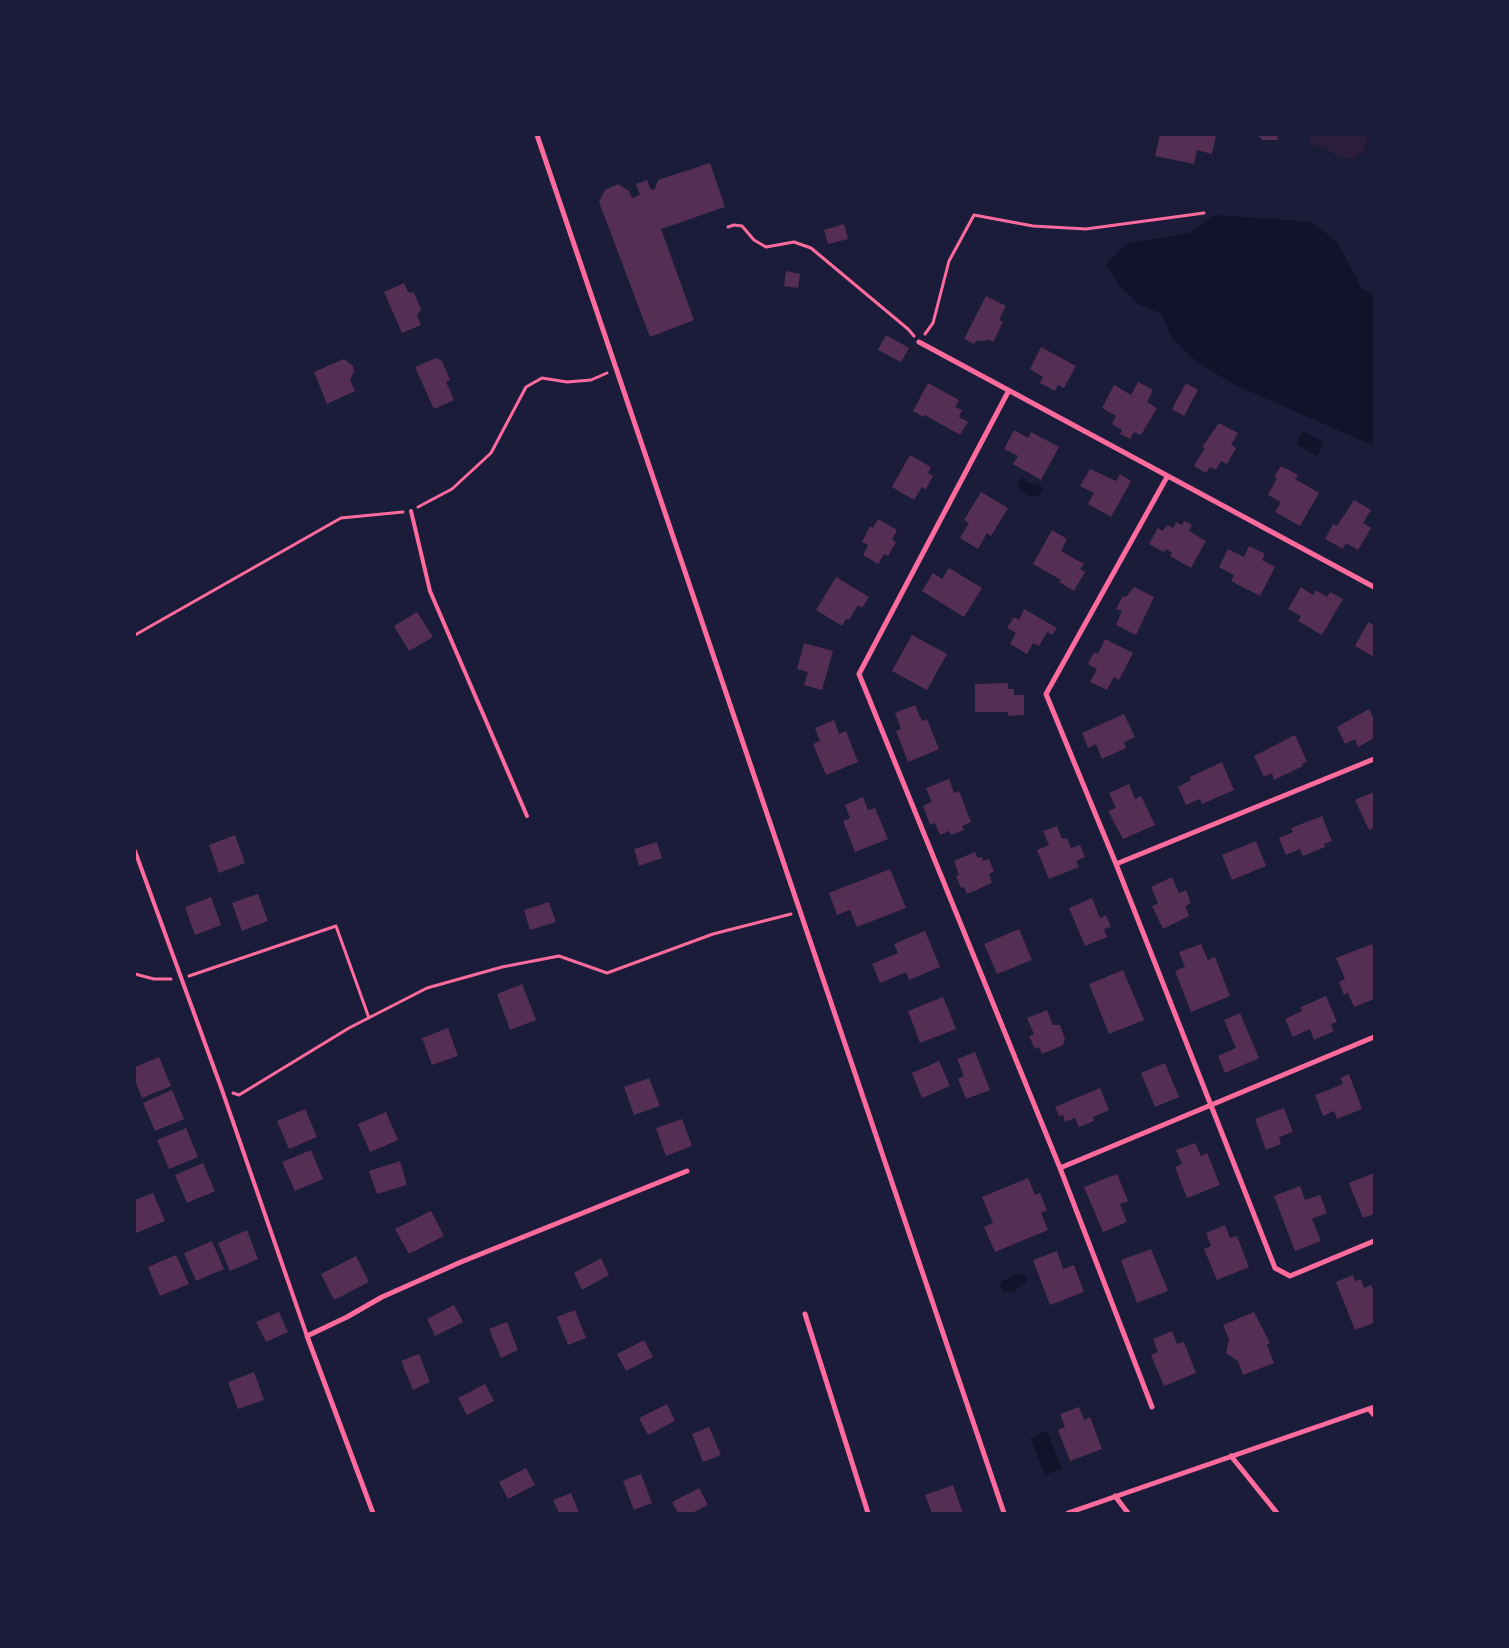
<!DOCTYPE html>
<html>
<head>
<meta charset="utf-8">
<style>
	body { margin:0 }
	#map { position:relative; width:1509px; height:1648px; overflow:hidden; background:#1b1b3a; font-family:"Exo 2",sans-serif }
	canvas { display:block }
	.frame { position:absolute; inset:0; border:136px solid #1b1b3a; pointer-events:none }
</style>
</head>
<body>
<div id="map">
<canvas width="1509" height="1648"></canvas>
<div class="frame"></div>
</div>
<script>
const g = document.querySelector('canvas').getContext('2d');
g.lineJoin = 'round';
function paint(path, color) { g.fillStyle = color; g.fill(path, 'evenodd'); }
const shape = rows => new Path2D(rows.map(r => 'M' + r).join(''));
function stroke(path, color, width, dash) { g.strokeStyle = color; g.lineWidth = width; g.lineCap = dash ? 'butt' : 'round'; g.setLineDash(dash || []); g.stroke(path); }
const green = shape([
	[1311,135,1368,135,1363,153,1352,159,1335,155,1323,146,1309,145]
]);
const water = shape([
	[1214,215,1312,222,1338,243,1362,289,1374,294,1374,446,1233,384,1196,361,1171,337,1162,314,1138,304,1119,286,1106,263,1128,243,1189,233],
	[1303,431,1324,442,1317,456,1296,444],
	[1022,477,1028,483,1037,483,1043,488,1039,496,1028,496,1017,486],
	[1021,1273,1027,1278,1025,1283,1012,1292,1003,1292,1000,1286,1002,1281],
	[1047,1431,1062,1468,1045,1475,1030,1438]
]);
const building = shape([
	[1160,135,1216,135,1212,154,1197,150,1194,164,1155,156],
	[1258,135,1277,135,1278,140,1262,140],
	[710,163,725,207,661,229,694,320,650,337,599,202,605,190,618,184,629,191,632,198,640,195,636,184,647,180,651,190,655,189,658,180],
	[844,224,848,239,828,244,824,230],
	[786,271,800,274,798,288,784,286],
	[404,283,408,292,414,293,421,309,417,316,421,325,402,333,384,292],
	[986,296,1006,306,999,320,1003,322,993,342,989,340,976,341,974,344,964,339],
	[886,335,909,348,901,362,878,350],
	[1041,347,1076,366,1064,388,1058,385,1055,391,1040,383,1043,377,1030,369],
	[436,358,442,361,450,380,446,382,454,400,434,409,415,367],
	[344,359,353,366,354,371,350,380,355,391,327,404,314,372],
	[1138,382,1153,390,1147,402,1157,408,1141,435,1134,432,1130,439,1120,434,1122,430,1112,424,1116,416,1102,408,1114,385,1131,395],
	[928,383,959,400,955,407,962,410,959,417,968,422,960,435,925,415,924,417,913,411],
	[1186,383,1198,390,1184,416,1172,409],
	[1219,423,1238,433,1231,445,1236,448,1227,464,1221,461,1216,470,1210,467,1206,473,1194,466,1205,448,1202,447],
	[1014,430,1028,438,1031,432,1059,447,1041,480,1013,464,1018,456,1004,449],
	[910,455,931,467,928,473,933,476,926,489,922,487,914,500,892,487],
	[1281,466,1298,475,1295,479,1319,493,1300,526,1275,512,1281,502,1268,495,1277,478,1274,477],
	[1090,469,1116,481,1120,474,1131,481,1111,517,1088,504,1094,493,1080,486],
	[981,492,1008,508,991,536,987,533,978,549,960,538,969,523,964,520],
	[1354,500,1371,510,1363,523,1371,528,1358,550,1346,543,1343,549,1325,539,1333,524,1337,526],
	[878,519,897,530,892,540,896,542,888,556,884,554,878,564,863,555,868,545,862,542,870,526,873,528],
	[1184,521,1192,525,1189,531,1206,541,1191,568,1170,556,1172,553,1166,549,1164,552,1149,544,1158,528,1162,531,1168,525,1173,528,1176,522,1182,525],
	[1052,530,1067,539,1061,551,1084,564,1080,569,1085,572,1074,591,1059,582,1061,580,1033,564],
	[1249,546,1265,554,1262,560,1275,567,1260,596,1231,581,1234,575,1219,567,1228,549,1244,557],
	[949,568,982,588,964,617,922,591,933,573,942,579],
	[836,577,869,597,862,608,858,605,849,620,846,619,842,626,816,610],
	[1134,587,1154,597,1136,635,1116,625,1122,611,1116,609,1123,596,1126,597],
	[1301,587,1313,595,1316,590,1327,597,1330,592,1343,599,1322,635,1298,621,1301,616,1288,609],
	[1024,609,1057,628,1052,635,1047,632,1039,646,1033,643,1027,654,1010,644,1016,633,1007,628,1014,617,1019,620],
	[417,612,433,637,409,651,394,626],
	[1368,622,1374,625,1374,657,1355,646],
	[912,635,947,654,927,690,892,671],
	[1105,639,1133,653,1119,680,1114,677,1107,690,1090,682,1097,669,1088,664,1094,652,1098,654],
	[804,643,833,651,822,690,804,685,808,672,797,669],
	[1008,683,1008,689,1014,689,1014,695,1024,695,1024,715,1008,716,1008,712,975,712,975,684],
	[915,705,922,721,927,719,939,749,908,762,896,731,901,729,895,713],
	[1369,709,1374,719,1374,738,1358,747,1355,739,1345,744,1337,727],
	[1124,714,1135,737,1124,742,1126,748,1102,759,1096,744,1088,748,1082,733],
	[834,720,839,734,846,731,858,762,826,775,813,744,820,741,815,728],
	[1295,735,1307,762,1302,764,1303,766,1274,780,1272,773,1264,777,1254,756],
	[1222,762,1234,790,1202,804,1200,799,1186,805,1178,787,1191,780,1190,777],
	[949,779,954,793,959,791,971,822,962,826,964,830,951,835,949,831,940,835,935,823,930,825,923,806,932,802,926,788],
	[1129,784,1135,799,1141,796,1155,825,1123,839,1108,811,1116,808,1109,793],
	[1374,792,1374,828,1369,830,1355,800],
	[863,797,868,810,875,808,888,839,855,852,843,821,850,818,845,805],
	[1322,816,1332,841,1324,844,1325,847,1303,856,1300,849,1286,855,1279,838,1293,832,1291,828],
	[1057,826,1062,839,1067,838,1071,848,1080,845,1085,857,1076,861,1079,867,1049,879,1037,850,1049,845,1043,831],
	[235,835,245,863,219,873,209,845],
	[1256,841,1266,866,1232,880,1222,855],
	[657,842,662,858,639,866,634,849],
	[975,852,978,858,982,857,983,861,989,859,994,872,989,874,992,883,967,894,964,887,961,888,956,876,959,875,954,861],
	[890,869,906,908,857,927,850,910,837,915,829,893],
	[1172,877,1179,893,1186,890,1191,903,1185,906,1189,916,1163,929,1152,906,1158,903,1151,887],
	[258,894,268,921,242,931,232,903],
	[211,897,221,925,195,935,185,907],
	[1092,898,1100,918,1106,915,1111,927,1104,929,1107,937,1085,946,1069,908],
	[549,902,556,922,530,930,524,910],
	[1019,929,1032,960,997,974,984,944],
	[925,931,940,967,909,980,906,972,880,983,872,964,898,953,894,944],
	[1201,944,1208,960,1215,957,1230,996,1191,1012,1175,971,1185,967,1179,952],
	[1372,944,1374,949,1374,999,1354,1007,1348,993,1344,995,1339,982,1345,979,1336,958],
	[1123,970,1144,1020,1109,1034,1089,984],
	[522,984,536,1020,510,1030,497,994],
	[1326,996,1337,1022,1331,1024,1334,1031,1314,1040,1310,1029,1293,1037,1285,1019,1302,1011,1301,1007],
	[943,997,956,1029,920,1043,908,1011],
	[1047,1010,1053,1025,1060,1025,1065,1039,1063,1045,1042,1054,1039,1047,1035,1049,1029,1036,1034,1034,1027,1018],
	[1240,1013,1259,1058,1225,1073,1218,1056,1236,1048,1224,1020],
	[448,1028,458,1056,432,1065,422,1038],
	[975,1052,990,1090,966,1099,958,1079,964,1076,957,1059],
	[159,1057,171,1086,142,1098,135,1081,135,1067],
	[939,1061,950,1086,922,1098,912,1073],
	[1165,1063,1179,1097,1155,1107,1141,1073],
	[1349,1074,1362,1109,1337,1119,1334,1111,1323,1116,1315,1095,1343,1084,1340,1078],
	[649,1078,660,1106,634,1115,624,1087],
	[1100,1088,1109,1110,1093,1117,1094,1121,1079,1127,1075,1118,1065,1122,1063,1115,1059,1116,1055,1107],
	[172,1090,184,1119,155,1131,143,1103],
	[1284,1108,1293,1132,1279,1137,1281,1144,1266,1150,1255,1119],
	[305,1109,317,1137,289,1149,277,1121],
	[386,1112,398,1140,370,1152,358,1124],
	[682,1119,692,1146,666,1156,656,1128],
	[186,1128,198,1157,169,1169,157,1140],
	[1195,1143,1201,1156,1207,1153,1220,1185,1187,1198,1175,1167,1182,1164,1176,1150],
	[311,1150,323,1179,295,1191,282,1162],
	[400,1161,407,1185,377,1194,369,1171],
	[203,1163,215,1191,187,1203,175,1175],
	[1374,1173,1374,1214,1363,1218,1349,1183],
	[1117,1174,1128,1201,1120,1204,1127,1222,1103,1232,1084,1187],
	[1028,1178,1035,1195,1040,1193,1047,1210,1041,1213,1048,1230,995,1252,984,1227,993,1223,982,1197],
	[1300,1186,1305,1200,1320,1195,1327,1213,1312,1219,1321,1241,1295,1251,1274,1196],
	[153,1193,165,1221,136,1233,135,1200],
	[431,1211,444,1236,409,1254,395,1229],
	[1225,1225,1230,1238,1237,1236,1249,1267,1217,1280,1204,1249,1211,1246,1206,1233],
	[247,1230,258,1259,230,1271,218,1243],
	[212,1241,224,1269,196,1281,184,1253],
	[1151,1249,1168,1291,1137,1303,1121,1260],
	[1057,1251,1063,1269,1074,1265,1084,1292,1050,1305,1033,1260],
	[176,1255,189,1284,160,1296,148,1267],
	[356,1256,369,1282,334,1300,321,1274],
	[601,1258,609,1275,582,1290,574,1273],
	[1353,1275,1355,1281,1361,1279,1364,1288,1371,1285,1374,1293,1374,1323,1355,1330,1336,1282],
	[454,1305,463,1322,435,1336,427,1319],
	[575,1310,586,1338,568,1345,557,1317],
	[279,1312,288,1332,266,1342,256,1322],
	[1254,1312,1270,1343,1267,1345,1274,1363,1243,1375,1238,1361,1226,1353,1229,1339,1223,1325],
	[507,1322,518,1350,501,1358,489,1329],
	[1172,1331,1177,1344,1184,1342,1196,1373,1164,1386,1151,1355,1158,1352,1153,1339],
	[644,1340,653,1357,626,1371,617,1354],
	[419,1354,430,1382,413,1390,401,1361],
	[254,1372,264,1400,238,1409,228,1382],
	[485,1384,494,1401,467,1415,458,1398],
	[667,1404,675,1421,648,1435,639,1418],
	[1079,1407,1084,1420,1090,1417,1102,1449,1070,1461,1058,1430,1065,1427,1060,1414],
	[709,1427,721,1455,703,1462,692,1434],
	[526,1468,535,1485,508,1499,499,1482],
	[641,1474,652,1503,634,1510,623,1481],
	[953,1485,963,1513,932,1513,925,1495],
	[699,1488,708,1505,692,1513,678,1513,672,1502],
	[571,1493,579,1513,559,1513,553,1500]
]);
const path = shape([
	[728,227,734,225,742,226,754,240,766,247,794,242,811,248,908,329,914,336],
	[925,334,933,323,949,261,974,215,1033,226,1086,229,1204,213],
	[418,507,452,489,491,453,526,387,542,378,567,382,591,380,607,373],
	[135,635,341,518,403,512],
	[135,974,154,979,171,979],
	[189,976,336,926,369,1018],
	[233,1093,239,1095,349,1028,427,988,502,967,559,956,607,973,713,934,791,914]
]);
const service = shape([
	[411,511,430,591,527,816],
	[135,851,222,1090,307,1336]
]);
const minor = shape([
	[537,135,1004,1513],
	[919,342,1374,587],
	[1008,392,859,674,1060,1168,1152,1407],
	[1167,477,1046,694,1116,864,1275,1268,1290,1276,1374,1241],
	[1116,864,1374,759],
	[1060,1168,1374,1037],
	[805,1314,868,1513],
	[1369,1409,1374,1415],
	[1231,1456,1277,1513],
	[1115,1496,1128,1513],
	[373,1513,307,1336,347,1317,382,1297,461,1262,687,1171],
	[1068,1513,1374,1407]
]);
paint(green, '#2a1e3b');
paint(water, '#12122b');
paint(building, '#542f53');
stroke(path, '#ff6b9d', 3);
stroke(service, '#ff6b9d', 4);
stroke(minor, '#ff6b9d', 5);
</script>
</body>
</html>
